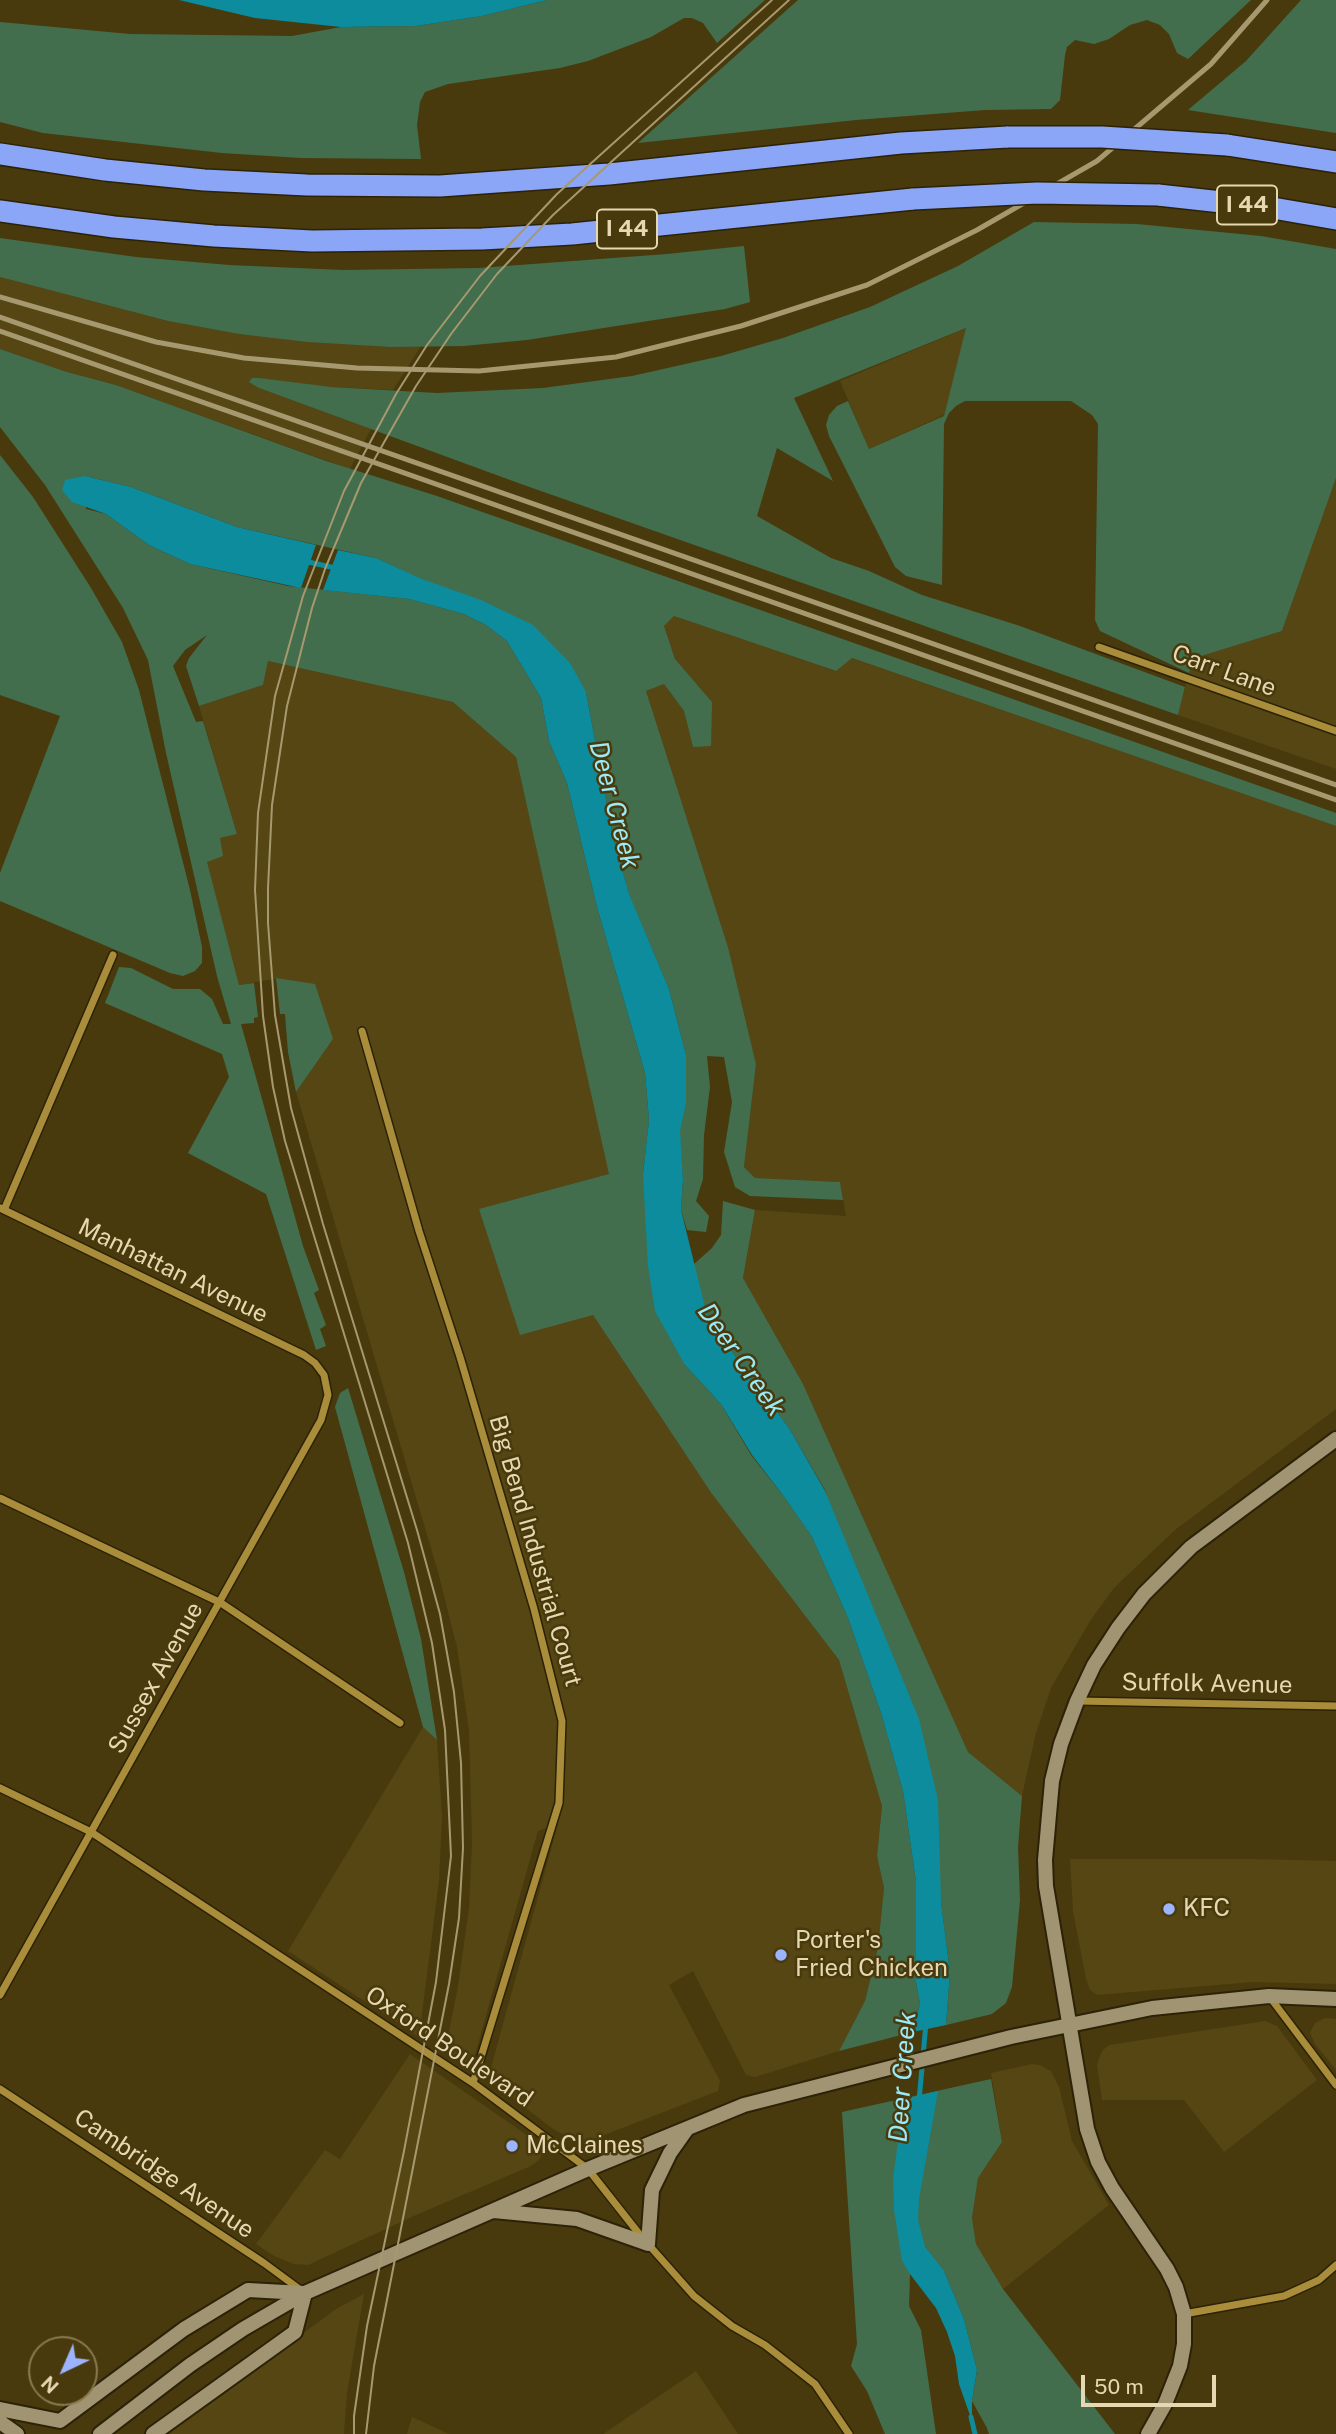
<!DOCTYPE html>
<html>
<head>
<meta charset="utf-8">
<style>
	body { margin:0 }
	#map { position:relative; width:1336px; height:2434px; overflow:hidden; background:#493a0d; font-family:"Public Sans",sans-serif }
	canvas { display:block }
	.north { position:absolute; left:28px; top:2336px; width:70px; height:70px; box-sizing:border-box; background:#493a0d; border:2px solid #88794f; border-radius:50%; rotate:224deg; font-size:19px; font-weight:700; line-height:28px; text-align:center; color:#e6d8b1 }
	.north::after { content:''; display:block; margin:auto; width:24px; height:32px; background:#9cb4fd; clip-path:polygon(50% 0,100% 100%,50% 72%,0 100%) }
	.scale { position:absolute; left:1081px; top:2375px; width:135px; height:32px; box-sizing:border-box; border:4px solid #e6d8b1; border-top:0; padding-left:9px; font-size:21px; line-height:24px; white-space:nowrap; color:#e6d8b1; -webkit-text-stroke:5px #493a0d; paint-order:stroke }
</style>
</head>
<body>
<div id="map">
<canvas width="1336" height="2434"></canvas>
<div class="north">N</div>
<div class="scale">50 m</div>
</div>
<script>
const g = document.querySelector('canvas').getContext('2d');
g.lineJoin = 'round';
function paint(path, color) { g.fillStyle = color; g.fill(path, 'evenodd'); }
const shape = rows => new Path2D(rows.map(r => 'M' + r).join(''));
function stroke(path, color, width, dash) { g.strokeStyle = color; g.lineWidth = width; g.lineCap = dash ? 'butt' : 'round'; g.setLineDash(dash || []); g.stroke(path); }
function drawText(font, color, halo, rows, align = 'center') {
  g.font = font + ' "Public Sans",sans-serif'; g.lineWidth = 5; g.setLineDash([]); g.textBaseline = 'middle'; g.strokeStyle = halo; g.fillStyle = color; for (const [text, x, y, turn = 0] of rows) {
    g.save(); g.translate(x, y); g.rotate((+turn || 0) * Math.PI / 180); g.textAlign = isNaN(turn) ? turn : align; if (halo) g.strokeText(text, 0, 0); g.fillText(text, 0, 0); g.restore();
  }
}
const built = shape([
	[0,277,168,321,239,334,391,347,421,346,393,390,331,387,259,388,371,429,350,469,116,385,67,372,0,349],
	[969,327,944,415,869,449,840,381],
	[1336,478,1336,769,1178,715,1189,673,1195,658,1282,631],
	[674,616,835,671,851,658,1336,826,1336,1409,1175,1530,1114,1588,1090,1621,1051,1688,1036,1733,1022,1796,968,1752,803,1384,743,1278,755,1210,846,1216,840,1182,755,1178,744,1167,756,1064,728,947,646,691,664,684,684,711,693,747,712,702,675,659,664,626],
	[268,661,453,702,516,757,610,1174,479,1210,593,1315,712,1494,839,1660,882,1806,877,1856,884,1888,878,1947,865,2001,839,2051,755,2077,746,2075,693,1971,669,1985,720,2081,718,2091,586,2142,570,2138,553,2129,496,2085,489,2075,558,1824,538,1831,471,2069,445,2052,458,1986,469,1908,472,1843,469,1731,457,1647,438,1572,296,1092,333,1039,279,978,239,985,206,861,220,838,237,834,199,706,263,685],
	[423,1727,437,1740,442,1815,439,1881,419,2037,288,1951],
	[1070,1859,1251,1859,1336,1861,1336,1984,1253,1982,1097,1995,1090,1990,1086,1979,1073,1911],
	[1325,2018,1336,2019,1336,2070,1315,2044,1310,2033,1315,2023],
	[1265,2021,1277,2026,1317,2080,1224,2152,1184,2100,1102,2100,1097,2064,1102,2051,1109,2045],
	[410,2054,534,2140,541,2146,543,2153,539,2160,531,2166,416,2215,308,2265,294,2264,274,2256,256,2244,325,2150,340,2159],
	[1032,2064,1040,2065,1051,2071,1059,2087,1072,2141,1109,2205,1003,2289,976,2244,972,2218,978,2178,1002,2142,991,2073],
	[364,2294,347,2393,344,2434,167,2434,336,2309],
	[696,2371,738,2434,603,2434],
	[412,2417,449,2434,407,2434]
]);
const green = shape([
	[547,0,765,0,717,43,703,23,692,18,684,18,651,37,588,61,560,68,448,84,425,92,420,102,417,125,421,159,301,158,222,153,43,133,0,122,0,22,130,34,292,36,341,27,416,26,482,16],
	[798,0,1251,0,1188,59,1177,53,1169,34,1160,25,1147,20,1130,25,1109,39,1094,44,1075,40,1067,47,1065,55,1060,100,1051,109,985,110,856,120,638,143],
	[1301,0,1336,0,1336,133,1188,110,1246,61],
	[1034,222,1137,224,1261,236,1336,249,1336,478,1282,631,1195,658,1189,673,1100,631,1095,620,1098,424,1092,415,1071,401,965,401,956,406,949,413,944,424,942,585,906,576,895,567,829,436,826,425,829,415,837,406,848,401,869,449,944,416,966,328,794,398,833,481,777,448,757,516,831,558,869,571,922,595,1020,626,1185,687,1178,715,521,484,259,388,249,382,252,378,259,378,331,387,437,393,543,388,632,376,721,356,783,338,870,307,958,266],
	[0,238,136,257,229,265,343,270,479,268,667,254,744,246,750,302,725,309,527,340,464,346,391,347,308,342,239,334,168,321,0,277],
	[0,349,67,372,116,385,326,461,437,496,1336,813,1336,826,852,658,836,671,674,616,664,626,675,659,712,702,711,746,693,747,684,711,664,684,646,691,728,947,756,1064,744,1167,755,1178,840,1182,843,1200,750,1196,735,1187,724,1152,732,1102,724,1057,707,1056,710,1087,704,1135,703,1179,696,1201,709,1216,706,1232,687,1230,681,1210,683,1180,679,1129,686,1104,686,1055,669,989,629,895,613,837,586,692,421,579,376,558,237,527,131,487,85,476,86,509,106,514,149,545,190,564,288,586,409,599,464,614,486,625,507,641,541,698,549,741,567,783,597,907,645,1073,649,1120,643,1174,685,1365,721,1404,751,1455,785,1498,812,1537,848,1618,881,1713,903,1791,916,1882,916,1982,920,2004,913,2032,839,2051,865,2001,878,1947,884,1888,877,1856,882,1806,839,1660,712,1494,593,1315,520,1335,479,1209,609,1174,516,757,453,702,268,661,263,685,199,706,186,666,189,658,207,635,185,650,173,666,196,722,203,721,237,834,220,838,223,856,207,862,239,985,254,983,258,1017,254,1018,254,1023,241,1024,303,1246,319,1290,314,1293,326,1325,320,1329,326,1346,316,1350,266,1194,188,1153,229,1077,222,1054,105,1003,119,967,131,968,173,989,200,989,212,999,223,1024,231,1024,217,976,166,753,148,660,123,608,45,485,0,427],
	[0,455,33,497,91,588,122,642,139,690,190,890,202,947,202,963,195,971,183,976,170,973,0,901,0,873,60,716,0,695],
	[276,978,315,984,333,1039,296,1092,288,1052,285,1014,280,1014],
	[723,1201,755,1210,743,1278,803,1384,968,1752,1022,1796,1018,1847,1020,1900,1012,1987,1006,2003,992,2014,946,2025,950,1972,941,1902,825,1490,789,1428,735,1356,706,1311,693,1265,712,1248,721,1235],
	[348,1388,404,1572,421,1639,437,1740,423,1727,335,1407,340,1393],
	[991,2079,1002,2142,978,2178,972,2218,976,2244,1003,2289,1115,2434,989,2434,987,2428,972,2401,977,2370,964,2319,944,2271,910,2274,909,2306,921,2330,936,2434,885,2434,867,2391,851,2366,857,2344,842,2112]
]);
const water = shape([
	[179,0,547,0,482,16,416,26,341,27,255,18],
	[85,476,131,487,237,527,316,545,301,588,190,564,149,545,106,514,72,502,62,490,65,480],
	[338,550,376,558,422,579,481,600,533,625,570,663,586,692,613,837,629,894,669,989,686,1055,686,1104,680,1130,683,1180,681,1210,706,1311,735,1356,789,1428,825,1491,919,1719,938,1800,941,1902,950,1972,946,2025,913,2032,920,2004,916,1982,916,1882,903,1791,881,1713,848,1618,812,1537,785,1498,752,1455,721,1404,685,1365,655,1311,648,1266,643,1174,649,1120,645,1073,597,907,567,783,549,741,541,698,507,641,486,625,464,614,409,599,323,590],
	[938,2091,919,2199,918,2220,925,2247,944,2271,964,2319,977,2370,972,2401,972,2421,959,2384,955,2356,947,2332,936,2308,910,2274,902,2261,894,2210,893,2178,904,2099]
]);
const stream = shape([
	[304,561,335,568],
	[919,2101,926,2023],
	[971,2417,975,2434]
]);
const street = shape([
	[1099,647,1336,731],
	[362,1031,419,1231,460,1357,534,1609,562,1721,559,1803,473,2083],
	[0,1208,304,1355,315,1363,324,1375,328,1395,321,1420,0,1995],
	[4,1210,113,955],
	[0,1498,221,1603,400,1723],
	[1078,1701,1336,1706],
	[0,1788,91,1832,473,2083,588,2169,640,2235,694,2296,732,2326,765,2345,815,2384,849,2434],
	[1269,1996,1336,2085],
	[0,2089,264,2263,302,2291],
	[1184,2314,1284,2296,1319,2280,1336,2265]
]);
const secondary = shape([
	[494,2211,577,2219,648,2244,652,2190,670,2153,687,2129],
	[0,2409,60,2421,184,2329,248,2290,303,2293],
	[0,2422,17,2434],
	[100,2434,190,2365,243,2329,305,2293,588,2169,744,2105,1011,2037,1152,2008,1269,1996,1336,1999],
	[153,2434,295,2332,305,2293],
	[1148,2434,1165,2404,1180,2366,1184,2344,1184,2314,1176,2287,1167,2269,1112,2188,1098,2162,1087,2129,1046,1886,1045,1860,1052,1781,1061,1744,1077,1701,1094,1665,1118,1628,1144,1594,1191,1547,1336,1439]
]);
const highway = shape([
	[1227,145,1336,162],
	[0,154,105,170,204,180,307,185,440,186,609,174,901,143,1008,137],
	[1158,195,1267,207,1336,219],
	[0,211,114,227,214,236,312,241,482,239,572,234,913,199]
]);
const tram = shape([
	[354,2434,354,2416,367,2326,404,2151,436,1982,451,1856,445,1730,432,1643,408,1543,285,1141,273,1087,263,1016,255,890,258,813,275,696,303,596,344,491,396,394,427,345,480,276,557,194,772,0],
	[366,2434,374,2366,449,1984,459,1918,463,1848,461,1763,454,1692,440,1614,417,1530,323,1224,291,1108,275,1015,268,923,268,888,272,805,287,706,312,608,325,569,361,483,416,386,451,334,497,274,553,215,789,0]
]);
const rail = shape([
	[0,297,156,342,244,358,357,368,479,371,616,357,741,326,867,285,977,230,1097,161,1211,64,1267,0],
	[0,317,1336,785],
	[0,331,1336,800]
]);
const highwayBridge = shape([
	[1008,137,1102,137,1227,145],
	[913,199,1037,193,1158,195]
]);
const markers = [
	[1169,1909,7,"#9cb4fd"],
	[781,1955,7,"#9cb4fd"],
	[512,2146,7,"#9cb4fd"]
];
const shields = [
	[1247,205,60],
	[627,229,60]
];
const shieldNames = [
	["I 44",1247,205],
	["I 44",627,229]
];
const streetNames = [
	["Carr Lane",1224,671,20],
	["Manhattan Avenue",173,1271,26],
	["Big Bend Industrial Court",535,1551,74],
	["Sussex Avenue",156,1678,-61],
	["Suffolk Avenue",1207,1684,1],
	["Oxford Boulevard",449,2047,34],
	["Cambridge Avenue",164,2174,34]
];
const poiNames = [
	["KFC",1183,1909],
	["Porter's",795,1941],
	["Fried Chicken",795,1969],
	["McClaines",526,2146]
];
const waterNames = [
	["Deer Creek",614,805,75],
	["Deer Creek",741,1360,55],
	["Deer Creek",903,2077,-86]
];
paint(built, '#564613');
paint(green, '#436e4d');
paint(water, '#0c8c9d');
stroke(stream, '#0c8c9d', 5);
stroke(street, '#2b2208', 10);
stroke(secondary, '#2b2208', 18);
stroke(highway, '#2b2208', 24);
stroke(street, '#a98d3a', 7);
stroke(secondary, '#a09473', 14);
stroke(highway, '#8ba5f7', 21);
stroke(tram, '#a7996f', 2);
stroke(rail, '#a7996f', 5);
stroke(highwayBridge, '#2b2208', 24, []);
stroke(highwayBridge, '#8ba5f7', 21);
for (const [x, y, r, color] of markers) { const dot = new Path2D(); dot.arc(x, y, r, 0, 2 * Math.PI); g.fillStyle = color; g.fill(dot); stroke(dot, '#493a0d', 2.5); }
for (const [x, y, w] of shields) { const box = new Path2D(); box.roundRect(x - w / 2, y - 19.5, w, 39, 5); g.fillStyle = '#493a0d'; g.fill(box); stroke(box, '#e6d8b1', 2); }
drawText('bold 23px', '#e6d8b1', null, shieldNames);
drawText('24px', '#e6d8b1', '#493a0d', streetNames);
drawText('24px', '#e6d8b1', '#493a0d', poiNames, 'left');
drawText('italic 26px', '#9ce9f7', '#493a0d', waterNames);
</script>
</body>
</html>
